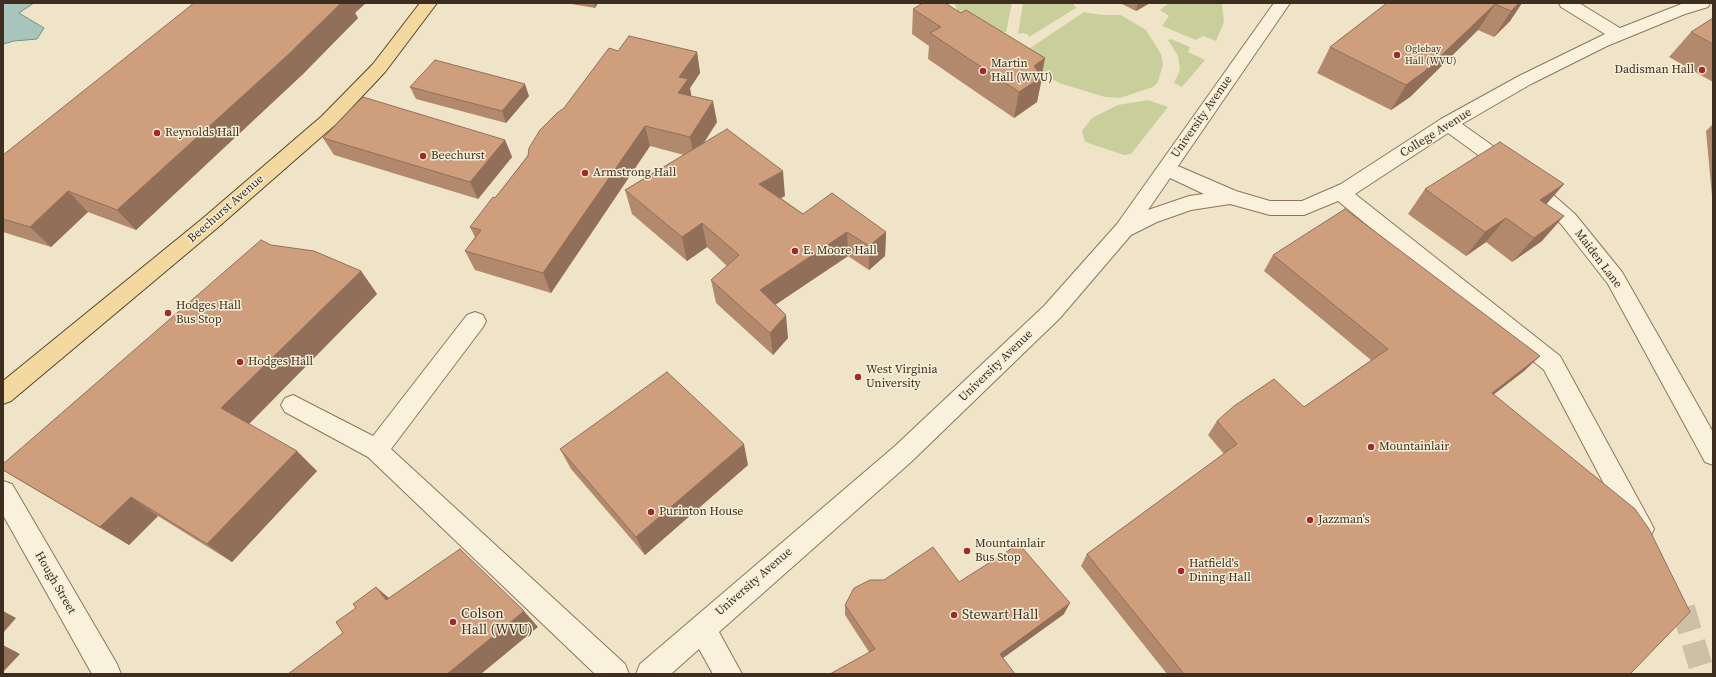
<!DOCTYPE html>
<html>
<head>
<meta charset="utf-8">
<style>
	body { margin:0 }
	#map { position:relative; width:1716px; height:677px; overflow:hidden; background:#f0e4c8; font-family:"Source Serif 4",serif }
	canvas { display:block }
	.frame { position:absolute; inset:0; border:4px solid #3d2e20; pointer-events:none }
</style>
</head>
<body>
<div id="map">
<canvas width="1716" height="677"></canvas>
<div class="frame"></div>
</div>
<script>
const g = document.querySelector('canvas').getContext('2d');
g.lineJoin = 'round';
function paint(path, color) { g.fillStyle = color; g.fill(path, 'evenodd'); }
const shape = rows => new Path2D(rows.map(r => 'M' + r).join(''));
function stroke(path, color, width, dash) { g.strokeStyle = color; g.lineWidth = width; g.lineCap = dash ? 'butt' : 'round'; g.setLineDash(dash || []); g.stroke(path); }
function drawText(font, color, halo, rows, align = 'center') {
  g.font = font + ' "Source Serif 4",serif'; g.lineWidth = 3; g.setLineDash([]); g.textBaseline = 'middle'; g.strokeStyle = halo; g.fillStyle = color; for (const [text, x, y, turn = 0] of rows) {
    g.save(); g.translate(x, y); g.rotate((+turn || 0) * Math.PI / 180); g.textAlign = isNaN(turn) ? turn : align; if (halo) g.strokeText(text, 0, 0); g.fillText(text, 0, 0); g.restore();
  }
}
const green = shape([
	[955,3,1012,3,1006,32,979,35,960,24],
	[1023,3,1073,3,1076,8,1029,37,1028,35,1023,33,1018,34],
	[1169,3,1222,3,1224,22,1216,41,1203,36,1196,40,1162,26,1169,16,1160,10],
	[1084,12,1102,15,1121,15,1146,30,1161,54,1163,64,1158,82,1153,87,1120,98,1105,97,1059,83,1019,59,1020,55],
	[1171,39,1190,47,1188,52,1205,60,1182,87,1174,83,1180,70,1178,56,1168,40],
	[1148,100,1168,107,1131,154,1124,155,1085,142,1082,131,1092,118,1118,105]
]);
const water = shape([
	[3,3,34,3,19,13,44,28,37,39,14,41,3,44,3,3]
]);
const minorTunnel = shape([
	[1683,608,1703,674]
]);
const minor = shape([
	[1274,3,1290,3,1178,166,1236,191,1270,201,1302,201,1341,184,1441,119,1519,76,1605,34,1561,7,1559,3,1579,3,1620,28,1684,3,1710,3,1708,7,1685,14,1607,46,1531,84,1462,124,1517,163,1575,214,1622,272,1713,432,1713,465,1705,462,1608,284,1561,224,1503,173,1448,133,1355,194,1560,356,1650,521,1654,529,1650,537,1641,541,1632,537,1544,370,1338,201,1304,215,1270,215,1230,204,1191,210,1157,222,1131,235,1060,318,911,462,719,632,742,674,713,674,699,649,671,674,636,674,640,664,895,446,1044,306,1117,224,1274,3],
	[1170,178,1204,194,1189,196,1148,210,1170,178],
	[475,312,483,315,486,321,483,327,391,449,625,664,629,674,595,674,368,457,285,412,281,405,285,398,293,395,373,436,467,315,475,312],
	[3,481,12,484,117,664,121,674,92,674,3,515,3,481]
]);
const major = shape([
	[420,3,437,3,385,72,336,124,216,229,11,401,3,404,3,381,202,219,322,116,373,64,420,3]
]);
const wall = shape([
	[565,3,598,3,595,8],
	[1120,3,1150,3,1136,11],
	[1387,3,1522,3,1510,21,1494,37,1478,30,1410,97,1391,110,1317,73,1330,47],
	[913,9,961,13,1045,58,1042,76,1042,77,1037,102,1014,118,928,59,929,46,912,34],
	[355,13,358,18,303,74,136,230,88,212,51,247,3,232,3,155],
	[1713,18,1713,82,1669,57,1691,32],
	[697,52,700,73,690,88,691,96,717,122,703,144,785,196,781,198,803,214,886,232,885,256,869,270,848,256,775,305,788,338,773,355,716,303,711,280,727,266,707,247,687,261,632,214,625,190,684,155,650,146,551,293,475,270,465,251,475,237,470,227,495,198,564,108],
	[410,87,529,96,506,123,416,99],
	[1713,124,1713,207,1706,131],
	[323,138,505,140,512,157,478,199,334,155],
	[1564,184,1546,204,1542,241,1512,262,1486,242,1466,256,1408,214,1425,189],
	[271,245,361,271,377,294,249,424,317,471,232,562,158,516,129,545,31,487,3,470],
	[1273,255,1540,356,1524,371,1493,395,1630,674,1167,674,1081,566,1087,554,1224,454,1208,435,1217,421,1304,407,1371,360,1264,271],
	[560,449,748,465,645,555,571,469],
	[959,582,1064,614,1003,658,869,652,845,615,845,605]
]);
const shadedWall = shape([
	[341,3,366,3,355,13,358,18,303,74,136,230,117,210],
	[594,3,598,3,595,8],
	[1138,3,1150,3,1136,11],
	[1519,3,1522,3,1510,21,1494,37,1511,11],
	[1495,4,1478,30,1410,97,1391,110,1406,85],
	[697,52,700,73,690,88,692,100,678,93,679,77],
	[1045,58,1041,77,1042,77,1037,102,1014,118,1019,92,1034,66],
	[525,84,529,96,506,123,502,111],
	[713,101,717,122,694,158,690,137],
	[645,126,650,146,551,293,543,273],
	[505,140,512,157,478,199,470,182],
	[783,171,785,196,762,208,759,184],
	[1564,184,1543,208,1540,200],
	[68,191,88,212,51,247,30,227],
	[1564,216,1542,241,1512,262,1534,238],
	[1506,218,1486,242,1466,256,1485,232],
	[702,223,707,247,687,261,682,237],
	[847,232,848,256,763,313,760,290],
	[886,232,885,256,869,270,869,246],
	[361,271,377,294,244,429,221,408],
	[786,315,788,338,773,355,770,333],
	[1540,356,1524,371,1476,408,1492,393],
	[744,444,748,465,645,555,636,537],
	[297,451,317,471,232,562,207,544],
	[131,497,158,516,129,545,100,527],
	[376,587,396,604,386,600],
	[1070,603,1064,614,996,663,1000,654],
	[3,611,16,618,3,633],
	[524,611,538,627,481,674,447,674],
	[3,645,20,654,3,672]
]);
const building = shape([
	[194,3,341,3,290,53,117,210,68,191,30,227,3,219,3,155,194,3],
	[923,3,945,3,961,13,966,10,1045,58,1034,66,1042,77,1019,92,930,33,941,27,913,9,923,3],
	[1387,3,1519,3,1511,11,1495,4,1425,71,1406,85,1330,47,1387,3],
	[1713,18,1713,44,1691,32,1713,18],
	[629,36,697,52,679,77,688,79,678,93,713,101,690,137,645,126,543,273,465,251,481,230,470,227,493,197,495,198,528,156,529,148,540,130,557,113,564,108,609,48,618,51,629,36],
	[435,60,525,84,502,111,410,87,435,60],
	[363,97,505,140,470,182,323,138,363,97],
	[727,129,783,171,759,184,803,214,832,193,886,232,869,246,847,232,760,290,786,315,770,333,711,280,739,255,702,223,682,237,625,190,727,129],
	[1500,142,1564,184,1540,200,1564,216,1534,238,1506,218,1485,232,1425,189,1500,142],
	[1345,209,1540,356,1492,393,1635,509,1649,529,1690,612,1630,674,1184,674,1087,554,1237,444,1217,421,1234,406,1274,379,1304,407,1388,349,1273,255,1345,209],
	[261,240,271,245,314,251,361,271,221,408,297,451,207,544,131,497,100,527,3,470,3,464,261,240],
	[667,372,744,444,636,537,560,449,667,372],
	[1019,544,1070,603,1000,654,1015,674,830,674,875,649,845,605,854,588,870,580,884,580,933,547,959,582,1019,544],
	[460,549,524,611,447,674,288,674,343,633,336,622,356,608,353,604,376,587,386,600,460,549]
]);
const markers = [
	[1397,55,4,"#9e2a2b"],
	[1702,70,4,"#9e2a2b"],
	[983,71,4,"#9e2a2b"],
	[157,133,4,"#9e2a2b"],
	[423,156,4,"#9e2a2b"],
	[585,173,4,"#9e2a2b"],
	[795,251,4,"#9e2a2b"],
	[168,313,4,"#9e2a2b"],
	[240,362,4,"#9e2a2b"],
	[858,377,4,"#9e2a2b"],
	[1371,447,4,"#9e2a2b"],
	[651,512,4,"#9e2a2b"],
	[1310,520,4,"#9e2a2b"],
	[967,551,4,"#9e2a2b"],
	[1181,571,4,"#9e2a2b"],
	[954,615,4,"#9e2a2b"],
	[453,622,4,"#9e2a2b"]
];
const farPoinames = [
	["Oglebay",1405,49],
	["Hall (WVU)",1405,61]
];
const poiNames = [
	["Martin",991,64],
	["Hall (WVU)",991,78],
	["Dadisman Hall",1694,70,"right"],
	["Reynolds Hall",165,133],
	["Beechurst",431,156],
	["Armstrong Hall",593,173],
	["E. Moore Hall",803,251],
	["Hodges Hall",176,306],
	["Bus Stop",176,320],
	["Hodges Hall",248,362],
	["West Virginia",866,370],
	["University",866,384],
	["Mountainlair",1379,447],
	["Purinton House",659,512],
	["Jazzman's",1318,520],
	["Mountainlair",975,544],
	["Bus Stop",975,558],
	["Hatfield's",1189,564],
	["Dining Hall",1189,578]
];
const streetNames = [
	["University Avenue",1202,117,-55],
	["College Avenue",1436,133,-32],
	["Beechurst Avenue",226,209,-41],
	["Maiden Lane",1598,259,53],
	["University Avenue",996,366,-44],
	["University Avenue",754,582,-41],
	["Hough Street",55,583,60]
];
const nearPoinames = [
	["Colson",461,614],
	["Hall (WVU)",461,630],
	["Stewart Hall",962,615]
];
paint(green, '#c9cf9b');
paint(water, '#a9c4bc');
stroke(water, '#6f938a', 1);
stroke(minorTunnel, '#ccc0a6', 24, [24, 12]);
stroke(minor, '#8d765c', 2);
stroke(major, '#5b4430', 2);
paint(minor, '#faf1dc');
paint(major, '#f3d9a0');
paint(wall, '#b2896c');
paint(shadedWall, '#916f58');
paint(building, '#cf9f7d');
stroke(building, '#916f58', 1);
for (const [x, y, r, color] of markers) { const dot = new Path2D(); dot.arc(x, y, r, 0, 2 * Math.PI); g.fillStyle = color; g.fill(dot); stroke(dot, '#f7eed8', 1.5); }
drawText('10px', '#3d2e20', '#f7eed8', farPoinames, 'left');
drawText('12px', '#3d2e20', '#f7eed8', poiNames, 'left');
drawText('12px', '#3d2e20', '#f7eed8', streetNames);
drawText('14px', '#3d2e20', '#f7eed8', nearPoinames, 'left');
</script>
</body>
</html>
